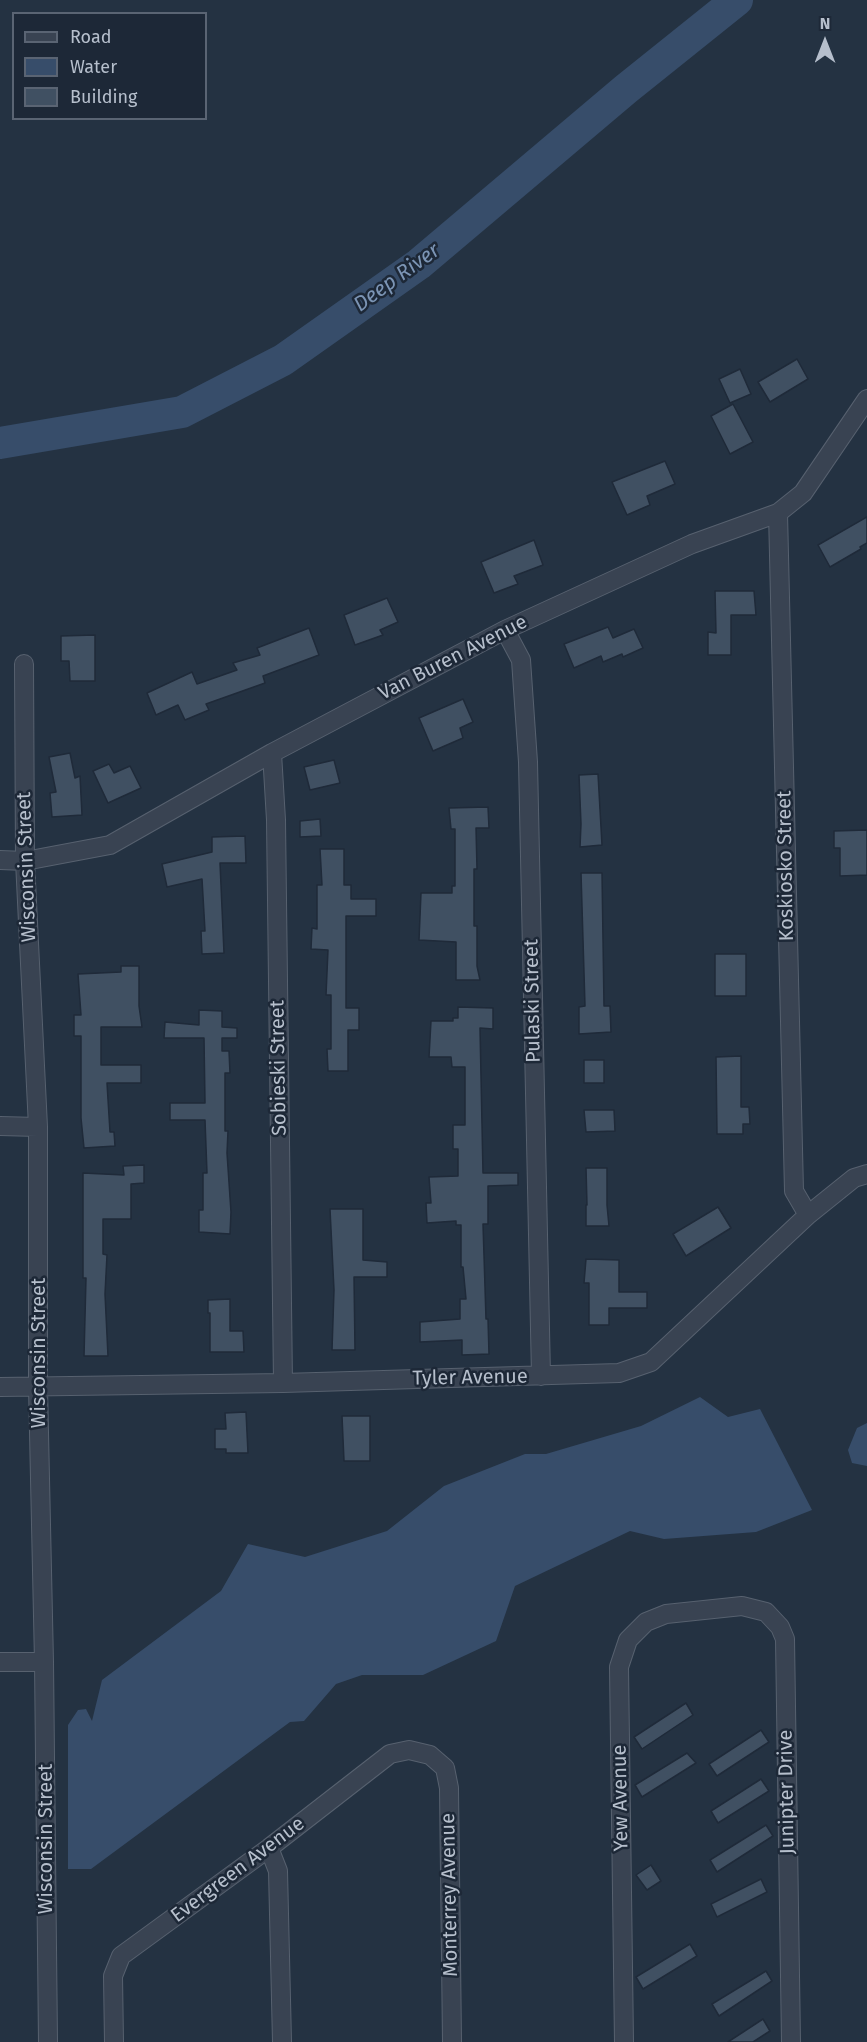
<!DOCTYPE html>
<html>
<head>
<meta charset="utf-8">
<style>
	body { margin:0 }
	#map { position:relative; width:867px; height:2042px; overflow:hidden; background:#243242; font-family:"Fira Sans",sans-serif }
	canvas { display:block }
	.legend { position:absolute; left:12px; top:12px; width:195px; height:108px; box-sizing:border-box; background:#1d2837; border:2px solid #5a6473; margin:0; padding:8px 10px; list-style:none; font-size:18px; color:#b6bfcc }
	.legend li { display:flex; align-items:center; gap:12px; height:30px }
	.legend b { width:30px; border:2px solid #5a6473 }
	.north { position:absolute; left:795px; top:12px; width:60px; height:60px; -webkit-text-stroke:4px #1d2837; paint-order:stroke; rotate:0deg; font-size:16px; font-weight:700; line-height:24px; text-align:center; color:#b6bfcc }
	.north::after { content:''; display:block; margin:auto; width:21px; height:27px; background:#b6bfcc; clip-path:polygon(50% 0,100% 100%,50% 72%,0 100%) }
</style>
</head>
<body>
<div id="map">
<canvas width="867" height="2042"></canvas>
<ul class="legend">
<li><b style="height:8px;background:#394352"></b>Road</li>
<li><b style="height:16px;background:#374d6a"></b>Water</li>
<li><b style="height:16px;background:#405062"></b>Building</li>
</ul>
<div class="north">N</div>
</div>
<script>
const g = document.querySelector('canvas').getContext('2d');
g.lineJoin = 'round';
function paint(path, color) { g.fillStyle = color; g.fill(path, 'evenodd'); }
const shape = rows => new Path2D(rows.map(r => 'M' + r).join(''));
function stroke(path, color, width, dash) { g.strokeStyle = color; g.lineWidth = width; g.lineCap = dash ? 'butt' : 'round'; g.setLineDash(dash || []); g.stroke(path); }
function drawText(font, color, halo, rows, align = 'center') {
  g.font = font + ' "Fira Sans",sans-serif'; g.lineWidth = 5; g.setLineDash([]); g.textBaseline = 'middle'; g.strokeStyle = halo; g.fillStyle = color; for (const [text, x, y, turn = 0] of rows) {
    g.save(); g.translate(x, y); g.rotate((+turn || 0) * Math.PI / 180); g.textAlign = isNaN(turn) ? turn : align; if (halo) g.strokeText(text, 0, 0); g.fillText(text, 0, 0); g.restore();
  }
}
const water = shape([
	[700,1397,728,1417,760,1409,812,1510,756,1532,664,1539,630,1531,515,1586,496,1641,423,1675,362,1675,336,1684,304,1721,290,1722,91,1869,68,1869,68,1725,78,1710,86,1709,92,1721,102,1680,221,1591,248,1544,305,1557,387,1531,444,1486,525,1454,546,1454,641,1426],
	[867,1423,867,1466,852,1463,848,1450,857,1428]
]);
const river = shape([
	[0,443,182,412,283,360,419,264,626,89,737,0]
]);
const building = shape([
	[797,359,808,379,770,402,758,382,797,359],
	[740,369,751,394,730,403,719,379,740,369],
	[733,404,753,442,730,454,711,416,733,404],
	[665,461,675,484,647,496,650,505,627,515,612,482,665,461],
	[867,517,867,543,860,547,861,549,830,567,818,545,867,517],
	[534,540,543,565,514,576,518,584,494,593,481,562,534,540],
	[715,591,754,591,756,615,731,615,731,655,708,655,708,632,716,633,715,591],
	[387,598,398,622,380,630,383,635,355,645,344,615,387,598],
	[608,627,613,638,634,629,643,648,623,657,622,654,603,662,601,656,574,668,564,644,608,627],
	[309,628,319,655,263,676,265,683,206,704,209,710,185,720,178,705,156,715,147,693,192,672,197,684,237,670,233,663,260,655,257,648,309,628],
	[95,635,95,681,70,681,69,661,61,661,61,636,95,635],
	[463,699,473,722,460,728,463,738,433,751,419,718,463,699],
	[70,753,75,778,80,776,82,815,52,817,50,793,56,792,49,757,70,753],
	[334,760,340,783,310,790,304,767,334,760],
	[109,764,114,773,130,766,141,788,108,803,93,771,109,764],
	[598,774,602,845,580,847,581,824,579,775,598,774],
	[488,807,489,828,476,828,477,869,474,869,474,926,477,926,477,966,480,980,456,980,456,942,419,940,421,893,452,893,452,886,455,886,455,829,451,829,449,808,488,807],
	[320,819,321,836,300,837,300,821,320,819],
	[867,830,867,875,840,876,840,848,834,848,834,831,867,830],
	[245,836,246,863,220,863,224,953,202,954,201,931,205,931,202,879,167,887,162,864,212,852,212,837,245,836],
	[320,849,344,849,344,885,351,885,351,899,376,899,376,916,346,916,346,1008,359,1008,359,1030,348,1030,348,1071,328,1071,327,1049,331,1049,331,995,326,995,328,950,311,949,312,928,317,929,317,885,322,885,320,849],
	[581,873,602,873,604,1006,610,1006,611,1032,579,1034,579,1007,585,1006,581,873],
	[715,954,746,954,746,996,715,996,715,954],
	[121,966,139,966,139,1006,142,1027,101,1027,101,1065,141,1065,141,1083,107,1083,110,1132,114,1132,115,1146,84,1148,81,1118,81,1036,74,1036,74,1015,81,1015,78,974,121,972,121,966],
	[458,1007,493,1008,493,1029,480,1028,483,1173,518,1173,518,1185,488,1186,488,1224,483,1224,486,1319,488,1319,489,1354,462,1355,462,1340,420,1342,420,1322,460,1319,460,1299,466,1299,463,1267,461,1267,461,1225,456,1225,456,1221,427,1223,426,1203,431,1203,429,1177,458,1176,458,1149,453,1149,453,1125,465,1125,465,1067,452,1067,451,1057,429,1057,431,1021,453,1021,453,1018,458,1018,458,1007],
	[199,1010,222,1011,222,1027,237,1028,237,1038,222,1038,222,1051,229,1051,230,1073,225,1073,225,1131,228,1131,227,1153,231,1212,230,1234,199,1232,199,1210,203,1210,203,1173,207,1173,205,1120,170,1120,170,1103,205,1103,204,1038,164,1038,165,1022,199,1025,199,1010],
	[741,1056,741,1107,749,1107,750,1124,743,1124,743,1134,717,1134,716,1057,741,1056],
	[584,1060,604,1060,604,1083,584,1083,584,1060],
	[584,1110,614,1110,615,1131,586,1132,584,1110],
	[144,1165,144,1183,131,1184,131,1219,103,1219,103,1254,107,1255,105,1294,108,1356,84,1356,86,1278,83,1278,83,1173,124,1175,123,1166,144,1165],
	[586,1168,607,1168,607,1205,609,1226,586,1226,586,1205,587,1205,586,1168],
	[718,1207,731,1228,686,1256,673,1234,718,1207],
	[330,1209,363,1209,363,1260,387,1262,387,1277,354,1277,355,1350,332,1350,334,1290,330,1209],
	[586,1259,619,1260,619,1292,647,1292,647,1308,609,1308,609,1325,589,1325,589,1283,584,1283,586,1259],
	[230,1299,230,1331,243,1331,244,1352,210,1352,210,1313,208,1313,208,1300,230,1299],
	[246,1412,248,1453,226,1453,226,1449,215,1449,215,1429,226,1429,225,1413,246,1412],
	[342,1416,370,1416,370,1461,344,1461,342,1416],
	[686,1703,693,1715,642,1749,634,1737,686,1703],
	[761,1730,769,1742,717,1776,709,1764,761,1730],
	[687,1753,696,1763,642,1797,635,1785,687,1753],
	[761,1779,769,1791,718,1823,711,1811,761,1779],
	[766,1825,773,1836,717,1872,710,1860,766,1825],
	[651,1865,661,1881,647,1890,636,1875,651,1865],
	[761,1879,767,1892,717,1917,711,1904,761,1879],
	[690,1944,697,1956,643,1989,636,1977,690,1944],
	[766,1971,772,1981,719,2016,712,2004,766,1971],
	[763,2019,770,2031,753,2042,728,2042,763,2019]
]);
const minor = shape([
	[778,513,794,1191,808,1215],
	[505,630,521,660,528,762,541,1376],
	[24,664,25,861,38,1127,38,1387,44,1662,48,2042],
	[272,753,276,820,283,1383],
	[0,860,25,861,110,845,272,753,505,630,692,544,778,513,803,493,867,399],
	[0,1126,38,1127],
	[0,1387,283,1383,619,1373,651,1362,808,1215,854,1178,867,1174],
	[0,1662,44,1662],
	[269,1848,278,1871,282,2042],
	[114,2042,113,1976,121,1956,269,1848,390,1754,409,1750,430,1755,445,1768,449,1788,452,2042],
	[624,2042,619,1667,628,1640,646,1622,666,1614,742,1606,766,1612,780,1627,785,1639,791,2042]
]);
const streetNames = [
	["Van Buren Avenue",453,658,-27],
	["Koskiosko Street",786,866,-91],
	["Wisconsin Street",27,867,-92],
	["Pulaski Street",533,1001,-91],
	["Sobieski Street",279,1068,-91],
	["Wisconsin Street",39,1353,-90],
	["Tyler Avenue",470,1378,-1],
	["Junipter Drive",787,1792,-91],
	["Yew Avenue",621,1798,-91],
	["Wisconsin Street",46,1839,-90],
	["Evergreen Avenue",238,1870,-37],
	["Monterrey Avenue",450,1895,-91]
];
const waterNames = [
	["Deep River",397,278,-36]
];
paint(water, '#374d6a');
stroke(river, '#374d6a', 32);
paint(building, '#405062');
stroke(building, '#1f2a39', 1.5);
stroke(minor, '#57616f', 20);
stroke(minor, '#394352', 18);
drawText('20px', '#b6bfcc', '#1d2837', streetNames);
drawText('italic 21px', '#7c95b5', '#1d2837', waterNames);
</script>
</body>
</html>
